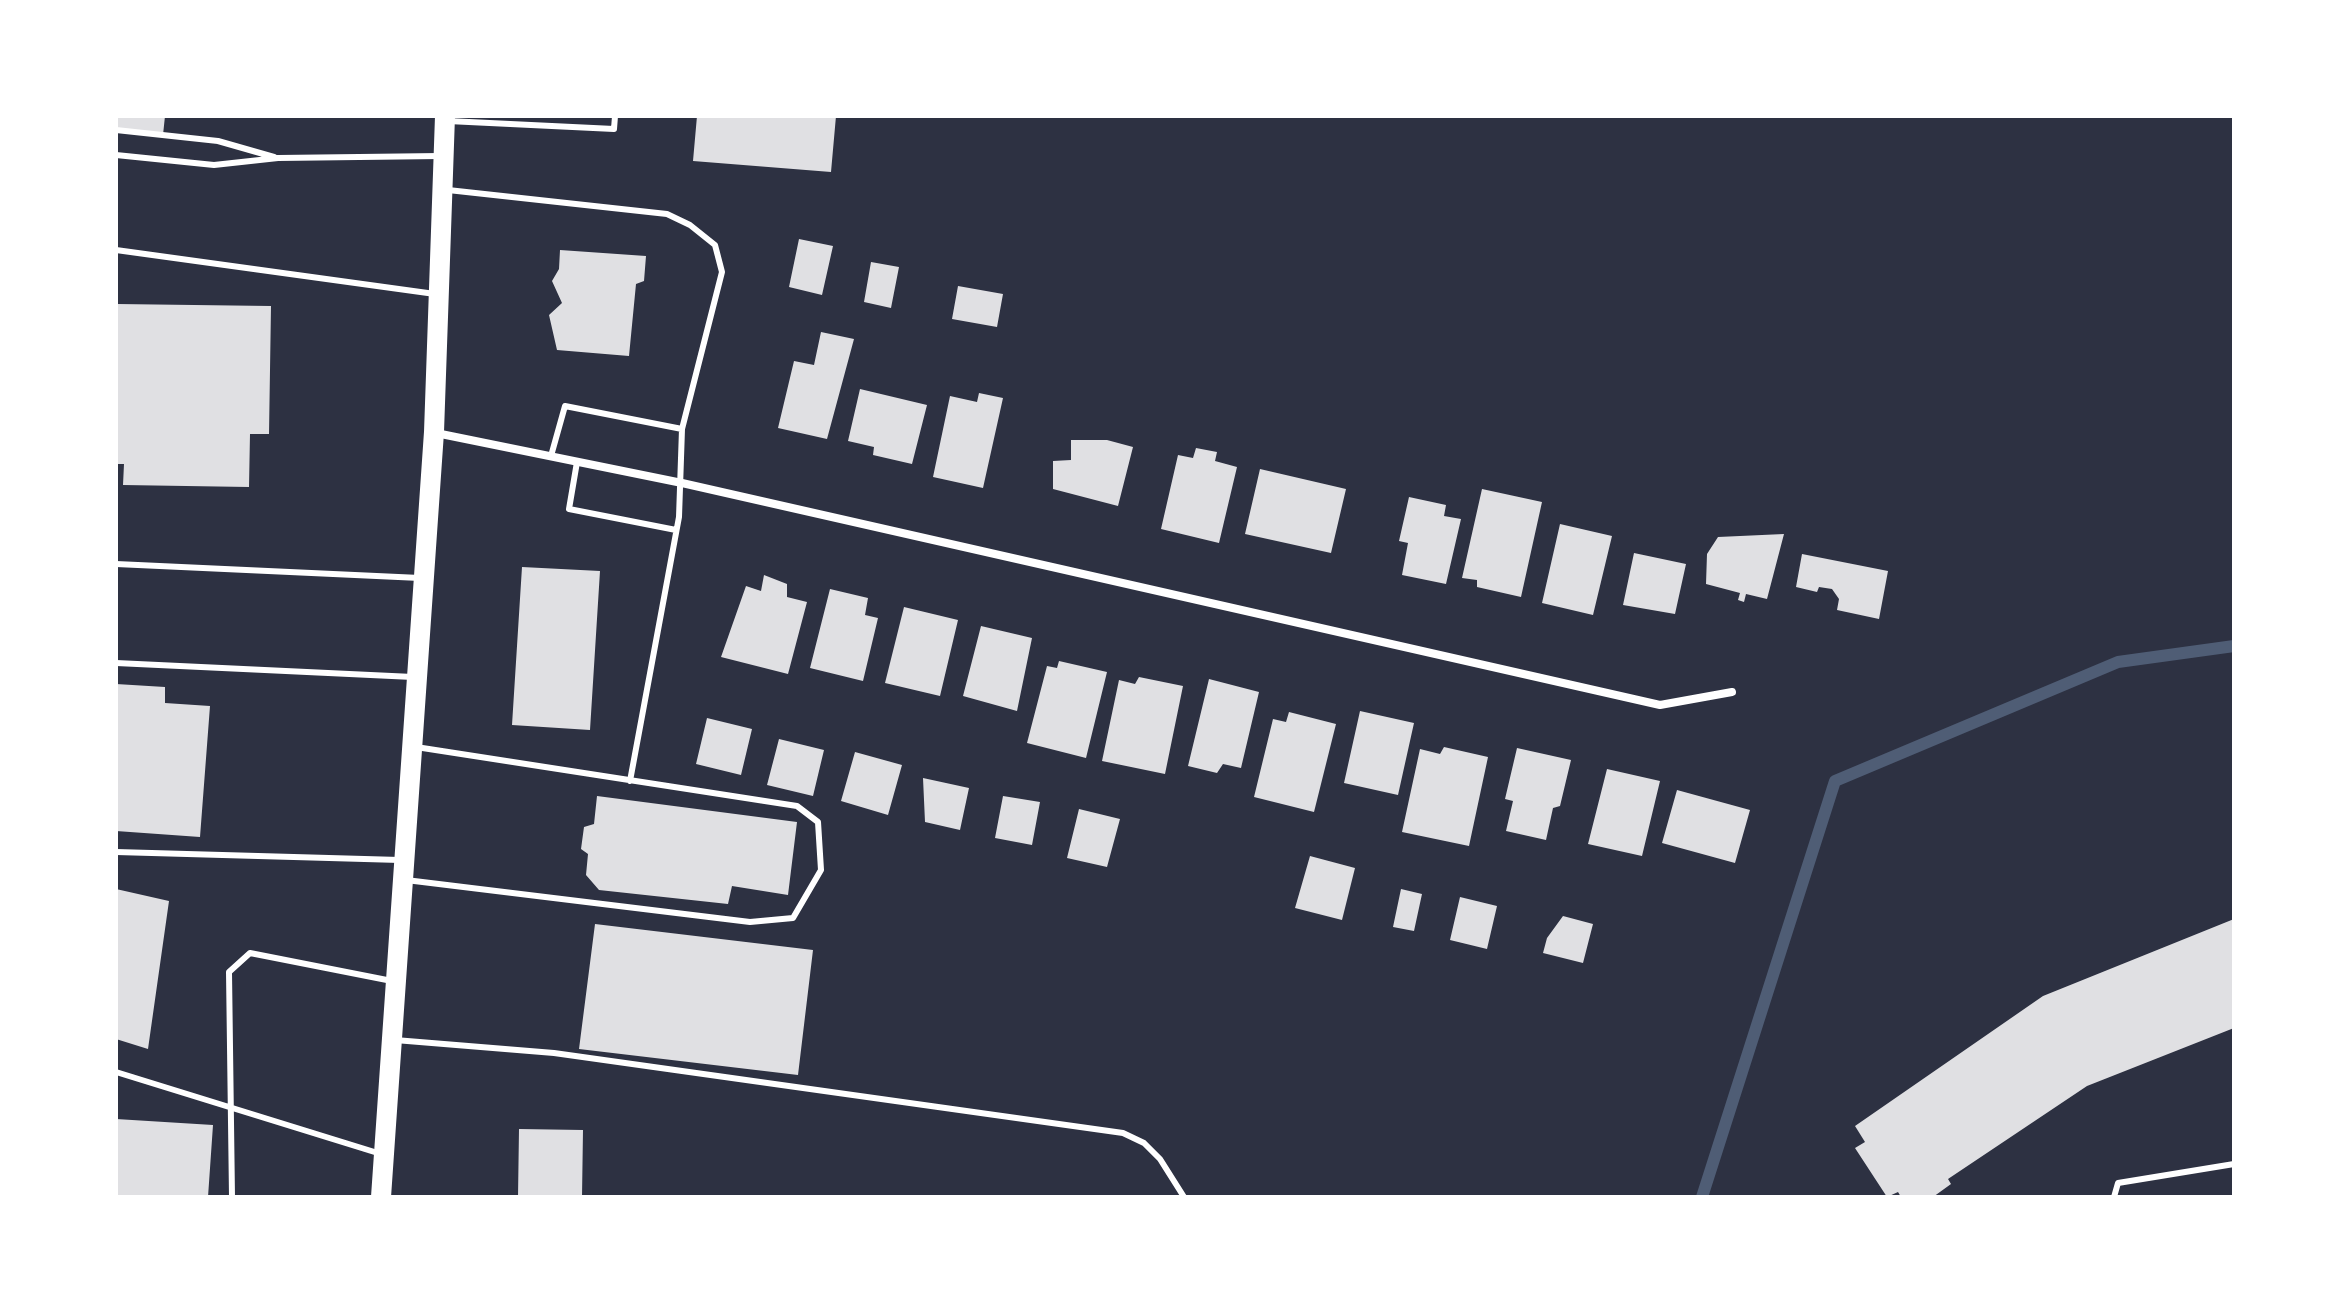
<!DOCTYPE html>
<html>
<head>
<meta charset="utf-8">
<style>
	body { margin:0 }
	#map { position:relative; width:2350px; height:1313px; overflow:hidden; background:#2d3142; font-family:"Titillium Web",sans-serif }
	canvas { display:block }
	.frame { position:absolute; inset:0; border:118px solid #fff; pointer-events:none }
</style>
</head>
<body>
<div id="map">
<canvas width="2350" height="1313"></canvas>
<div class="frame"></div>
</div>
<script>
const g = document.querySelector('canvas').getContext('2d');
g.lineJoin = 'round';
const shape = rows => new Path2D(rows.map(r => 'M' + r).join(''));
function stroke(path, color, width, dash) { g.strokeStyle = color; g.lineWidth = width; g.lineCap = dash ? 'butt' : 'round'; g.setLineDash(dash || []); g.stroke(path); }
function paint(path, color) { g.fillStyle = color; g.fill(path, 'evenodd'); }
const stream = shape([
	[1702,1197,1835,781,2118,662,2234,646]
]);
const building = shape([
	[116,116,165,116,163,135,116,130],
	[697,116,836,116,831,172,693,161],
	[799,239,833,246,822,295,789,287],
	[560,250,646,256,644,281,636,284,629,356,557,350,549,315,562,303,552,281,559,269],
	[871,262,899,267,891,308,864,302],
	[958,286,1003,294,997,327,952,319],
	[117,304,271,306,269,434,250,434,249,487,123,485,124,464,116,464],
	[821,332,854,339,827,439,778,428,794,361,814,365],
	[860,389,927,405,912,464,873,455,874,447,848,441],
	[979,393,1003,398,983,488,933,477,950,396,977,402],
	[1071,440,1107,440,1133,447,1118,506,1053,489,1053,461,1071,460],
	[1196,448,1217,452,1215,461,1237,467,1219,543,1161,529,1178,455,1193,458],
	[1260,469,1346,489,1331,553,1245,534],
	[1482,489,1542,502,1521,597,1477,587,1477,580,1462,578],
	[1409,497,1446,505,1444,516,1461,519,1446,584,1402,575,1408,543,1399,541],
	[1560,524,1612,536,1593,615,1542,603],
	[1784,534,1767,599,1746,594,1744,602,1738,600,1740,593,1706,584,1707,554,1718,537],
	[1634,553,1686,564,1675,614,1623,605],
	[1802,554,1888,571,1879,619,1837,610,1839,599,1832,589,1819,587,1817,592,1796,587],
	[522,567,600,571,590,730,512,725],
	[764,575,787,584,787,597,807,602,788,674,721,657,746,586,761,591],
	[830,589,868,598,865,615,878,618,863,681,810,668],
	[904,607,958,620,940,696,885,683],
	[981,626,1032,638,1017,711,963,696],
	[1059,661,1107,672,1086,758,1027,743,1047,666,1057,668],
	[1139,677,1183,686,1165,774,1102,761,1119,680,1135,684],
	[1209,679,1259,692,1241,768,1223,764,1217,773,1188,766],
	[116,684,165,687,165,703,210,706,200,837,116,831],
	[1360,711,1414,723,1398,795,1344,783],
	[1289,712,1336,724,1314,812,1254,797,1273,719,1286,722],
	[707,718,752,729,741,775,696,764],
	[779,739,824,750,813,796,767,785],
	[1444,747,1488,757,1469,846,1402,832,1420,749,1440,754],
	[1517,748,1571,760,1560,806,1553,808,1546,840,1506,831,1513,801,1505,799],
	[855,752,902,765,888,815,841,801],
	[1607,769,1660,781,1642,856,1588,844],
	[923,778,969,788,960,830,925,822],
	[1677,790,1750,810,1735,863,1662,843],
	[597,796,797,822,788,895,732,886,728,904,599,890,586,875,588,854,581,849,584,827,594,824],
	[1003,796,1040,802,1032,845,995,838],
	[1079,809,1120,819,1107,867,1067,858],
	[1310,856,1355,868,1342,920,1295,908],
	[116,889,169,901,148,1049,116,1039],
	[1401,889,1422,894,1414,931,1393,927],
	[1460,897,1497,906,1487,949,1450,940],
	[1563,916,1593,924,1583,963,1543,953,1547,938],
	[2234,919,2234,1028,2087,1086,1948,1179,1951,1184,1933,1197,1901,1197,1898,1192,1887,1197,1855,1148,1865,1142,1855,1126,2043,996],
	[595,924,813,950,798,1075,579,1049],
	[116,1119,213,1125,208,1197,116,1197],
	[519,1129,583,1130,582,1197,518,1197]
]);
const service = shape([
	[448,121,614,129,615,116],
	[116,130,218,141,274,157],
	[116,155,214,165,278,158,440,156],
	[448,190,667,214,690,225,715,245,722,272,682,429,679,517,630,781],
	[116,250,435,294],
	[551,456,565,406,682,429],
	[577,462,569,509,676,530],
	[116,564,420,578],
	[116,663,413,677],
	[116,852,400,860],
	[406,880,750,922,793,918,821,870,818,822,797,806,416,747],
	[395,1040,554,1053,1123,1133,1144,1143,1160,1159,1184,1197],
	[116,1072,381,1154],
	[232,1197,229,972,250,953,392,981],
	[2114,1197,2118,1183,2234,1164]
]);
const minor = shape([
	[436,433,682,483,1660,705,1732,692]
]);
const primary = shape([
	[381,1197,434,432,445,116]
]);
stroke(stream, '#4f5d75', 12);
paint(building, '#e0e0e3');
stroke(service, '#fff', 6);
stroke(minor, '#fff', 8);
stroke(primary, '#fff', 20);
</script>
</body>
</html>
